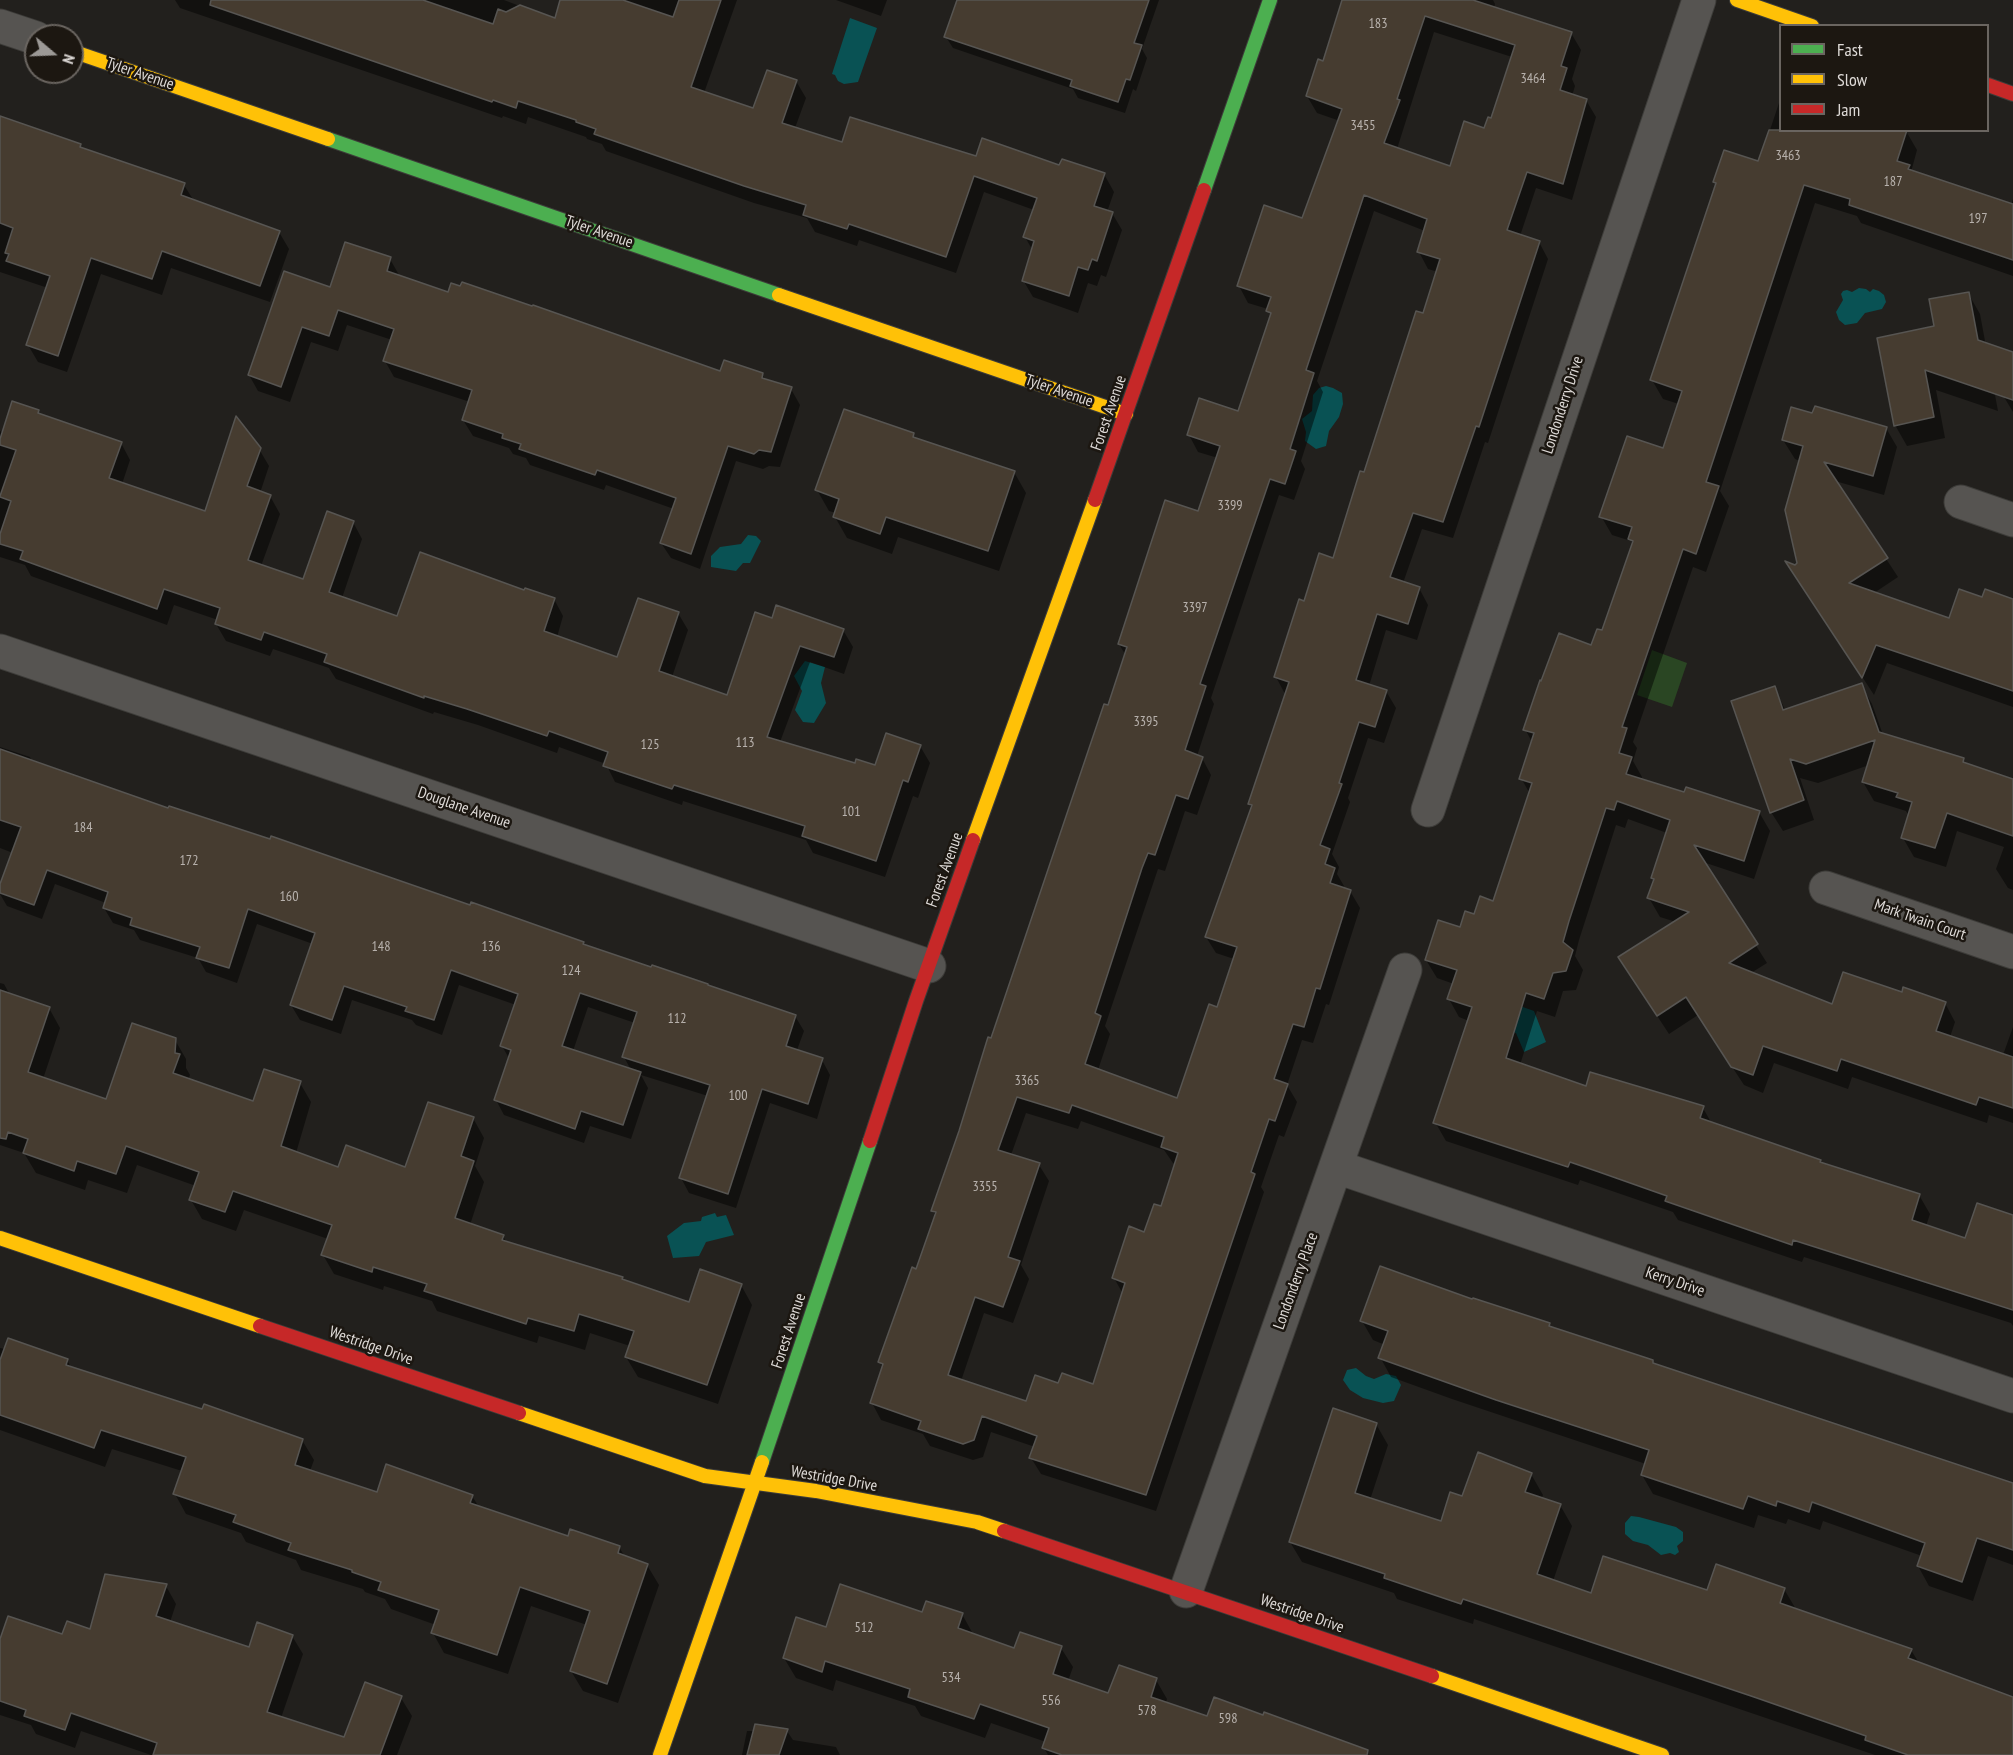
<!DOCTYPE html>
<html>
<head>
<meta charset="utf-8">
<style>
	body { margin:0 }
	#map { position:relative; width:2013px; height:1755px; overflow:hidden; background:#22201d; font-family:"PT Sans Narrow",sans-serif }
	canvas { display:block }
	.legend { position:absolute; left:1779px; top:24px; width:210px; height:108px; box-sizing:border-box; background:#1c1711; border:2px solid #6a6560; margin:0; padding:8px 10px; list-style:none; font-size:18px; color:#dedad7 }
	.legend li { display:flex; align-items:center; gap:12px; height:30px }
	.legend b { width:30px; border:2px solid #6a6560 }
	.north { position:absolute; left:24px; top:24px; width:60px; height:60px; box-sizing:border-box; background:#1c1711; border:2px solid #6a6560; border-radius:50%; rotate:109deg; font-size:16px; font-weight:700; line-height:24px; text-align:center; color:#dedad7 }
	.north::after { content:''; display:block; margin:auto; width:21px; height:27px; background:#9c9996; clip-path:polygon(50% 0,100% 100%,50% 72%,0 100%) }
</style>
</head>
<body>
<div id="map">
<canvas width="2013" height="1755"></canvas>
<ul class="legend">
<li><b style="height:8px;background:#4caf50"></b>Fast</li>
<li><b style="height:8px;background:#ffc107"></b>Slow</li>
<li><b style="height:8px;background:#c62828"></b>Jam</li>
</ul>
<div class="north">N</div>
</div>
<script>
const g = document.querySelector('canvas').getContext('2d');
g.lineJoin = 'round';
function paint(path, color) { g.fillStyle = color; g.fill(path, 'evenodd'); }
const shape = rows => new Path2D(rows.map(r => 'M' + r).join(''));
function stroke(path, color, width, dash) { g.strokeStyle = color; g.lineWidth = width; g.lineCap = dash ? 'butt' : 'round'; g.setLineDash(dash || []); g.stroke(path); }
function drawText(font, color, halo, rows, align = 'center') {
  g.font = font + ' "PT Sans Narrow",sans-serif'; g.lineWidth = 5; g.setLineDash([]); g.textBaseline = 'middle'; g.strokeStyle = halo; g.fillStyle = color; for (const [text, x, y, turn = 0] of rows) {
    g.save(); g.translate(x, y); g.rotate((+turn || 0) * Math.PI / 180); g.textAlign = isNaN(turn) ? turn : align; if (halo) g.strokeText(text, 0, 0); g.fillText(text, 0, 0); g.restore();
  }
}
const green = shape([
	[1652,650,1687,663,1672,707,1637,695]
]);
const water = shape([
	[850,18,877,28,858,82,844,84,838,81,835,75,832,74],
	[1859,288,1866,289,1870,292,1873,289,1879,291,1884,295,1886,302,1882,309,1865,313,1857,323,1845,325,1839,320,1836,312,1843,300,1841,294,1843,291,1847,290,1852,292],
	[1326,386,1333,388,1342,393,1343,404,1339,417,1329,431,1326,446,1316,449,1305,441,1306,432,1302,419,1312,411,1313,395,1319,388],
	[748,535,756,536,761,541,750,563,743,563,736,571,711,567,711,556,720,547,741,544],
	[805,661,825,667,821,683,826,703,814,723,803,722,795,710,802,691,794,676],
	[1506,1001,1534,1011,1546,1042,1524,1052,1516,1033,1493,1024],
	[715,1213,717,1217,726,1215,734,1235,706,1242,699,1256,673,1258,667,1236,684,1223,701,1221,702,1217],
	[1356,1368,1366,1376,1374,1379,1386,1374,1396,1376,1401,1385,1394,1401,1383,1403,1363,1398,1350,1390,1343,1380,1347,1370],
	[1631,1516,1639,1517,1676,1527,1683,1532,1683,1541,1677,1546,1679,1552,1675,1555,1670,1553,1661,1555,1648,1545,1633,1541,1625,1534,1625,1523]
]);
const shadow = shape([
	[175,0,504,0,556,20,561,0,737,0,704,93,754,110,796,81,806,98,795,128,843,144,1060,167,1104,174,1114,192,1107,212,1112,213,1122,230,1106,277,1101,275,1097,286,1088,283,1078,313,1033,297,1023,280,1033,251,1025,237,1034,210,984,192,956,273,859,240,857,246,815,232,807,218,754,203,606,151,602,144,587,139,586,137,528,117,526,124,503,116,502,118,180,8],
	[836,0,887,0,881,16],
	[958,0,1159,0,1142,49,1147,58,1136,91,1133,89,1125,113,1078,98,1073,89,953,48,946,37],
	[1343,0,1493,0,1495,4,1494,8,1571,33,1581,50,1572,79,1575,86,1572,96,1586,100,1596,117,1572,200,1536,188,1520,236,1539,242,1548,259,1488,443,1485,442,1453,538,1422,529,1403,583,1419,588,1428,605,1417,640,1386,630,1369,686,1386,691,1396,708,1384,743,1368,738,1348,798,1350,802,1332,854,1339,867,1337,874,1344,886,1343,889,1350,891,1360,908,1329,1005,1326,1004,1313,1043,1302,1040,1287,1085,1297,1102,1284,1137,1279,1135,1261,1187,1264,1192,1156,1511,1041,1474,1031,1458,1035,1447,991,1432,983,1457,973,1460,930,1446,923,1434,881,1420,872,1403,883,1369,880,1362,936,1217,933,1211,1126,656,1119,644,1199,513,1218,458,1198,452,1189,435,1239,412,1271,317,1268,309,1248,303,1239,286,1303,219,1340,121,1317,113,1307,96,1323,63],
	[1434,32,1512,57,1492,120,1451,168,1397,149],
	[1374,211,1425,231,1419,252,1428,269,1438,272,1424,315,1334,560,1305,603,1276,677,1285,694,1249,804,1252,809,1206,937,1216,953,1234,959,1218,1009,1177,1100,1098,1070,1110,1034,1105,1026,1158,869,1165,871,1185,811,1197,815,1211,775,1202,758,1197,756,1214,704,1211,698,1279,495,1294,500,1305,469,1301,461,1323,392,1317,381],
	[1026,1113,1078,1129,1081,1121,1164,1150,1173,1163,1176,1165,1162,1208,1114,1278,1123,1294,1094,1386,1059,1385,1027,1403,961,1381,984,1313,1013,1323,1029,1279,1021,1265,1049,1181,1039,1165,1011,1155],
	[1780,100,1780,130,1906,131,1917,150,1911,172,2011,205,2013,199,2013,276,1861,223,1857,216,1815,203,1720,491,1729,506,1706,572,1693,567,1633,742,1637,748,1633,761,1642,777,1641,780,1685,794,1759,812,1770,831,1754,879,1703,862,1767,963,1751,973,1833,1005,1903,993,1945,1003,1955,1022,1950,1037,2003,1055,2013,1027,2013,1123,1989,1115,1987,1123,1852,1077,1848,1089,1774,1063,1763,1093,1744,1085,1698,1015,1669,1034,1631,976,1676,922,1660,917,1649,898,1655,881,1653,878,1667,833,1628,819,1625,828,1616,825,1579,940,1575,956,1583,970,1576,990,1563,991,1555,1017,1537,1011,1520,1065,1586,1087,1703,1108,1712,1124,1820,1161,1821,1164,1919,1195,1930,1214,1926,1226,1966,1239,2013,1216,2013,1326,2011,1323,1804,1257,1802,1262,1678,1220,1673,1212,1580,1180,1578,1185,1446,1141,1435,1122,1469,1021,1459,1017,1449,999,1454,984,1437,978,1426,960,1475,916,1494,903,1530,794,1521,778,1532,742,1525,729,1603,632,1633,545,1631,541,1612,535,1601,516,1664,450,1679,404,1663,399,1652,380,1717,185,1715,181,1759,163],
	[0,119,80,145,82,149,184,185,194,201,279,232,289,249,270,302,171,268,162,295,101,274,67,372,38,362,28,345,48,288,0,272],
	[390,259,399,275,399,277,449,294,721,373,762,374,766,381,791,389,800,405,780,467,769,466,763,469,736,461,700,569,671,558,661,543,674,509,606,485,604,490,530,465,526,458,513,454,509,448,473,436,463,420,470,402,394,377,385,361,392,340,347,325,338,351,311,342,290,402,258,391,249,375,331,289],
	[1968,293,1980,314,1998,411,1936,390,1945,438,1907,446,1895,425,1936,328],
	[2013,372,2013,412,2004,397],
	[38,411,40,415,121,443,130,460,122,484,206,513,259,449,269,466,260,493,270,496,280,514,261,566,304,581,353,522,362,539,342,598,398,618,525,592,554,599,563,616,557,637,618,659,678,613,688,630,672,677,728,697,773,620,843,630,853,647,844,674,810,662,780,742,856,765,876,767,920,746,930,763,918,798,913,796,885,877,813,853,806,840,683,801,682,805,615,782,606,764,559,747,557,753,478,725,434,712,433,714,336,679,329,668,273,649,270,656,226,641,216,624,218,620,174,605,167,625,31,576,25,565,0,557,0,431,4,433],
	[1813,415,1886,428,1897,447,1884,495,1835,481,1898,577,1874,593,1950,620,1983,599,2013,601,2013,707,1887,663,1874,695,1800,581,1795,566,1799,564,1800,461,1795,459,1783,440],
	[913,435,916,440,1014,472,1026,493,999,571,898,537,892,554,847,538,835,517,836,513,829,511,817,490],
	[1861,685,1872,704,1883,735,1963,759,1966,765,2013,780,2013,890,2008,888,1996,869,2004,847,1957,831,1946,867,1914,857,1903,838,1909,816,1906,811,1874,801,1863,782,1869,765,1818,783,1800,778,1814,820,1783,831,1771,812,1774,688,1786,711],
	[0,747,30,757,32,762,169,810,795,1016,804,1031,797,1050,822,1060,830,1075,817,1119,770,1103,736,1208,689,1193,681,1178,708,1096,641,1075,648,1088,631,1139,590,1126,584,1143,504,1115,496,1100,510,1060,502,1046,516,1005,459,985,442,1035,416,1025,412,1020,352,1000,341,1034,300,1020,291,1005,313,944,257,924,237,983,206,972,198,958,140,940,134,930,113,923,104,908,106,903,55,884,42,919,7,906,0,894,0,888,13,853,0,848],
	[588,1007,635,1023,624,1057,631,1070,573,1051],
	[0,983,4,984,10,995,49,1008,60,1028,43,1079,107,1101,175,1040,186,1059,186,1068,190,1075,188,1080,254,1103,300,1083,311,1102,296,1153,339,1169,406,1169,473,1118,484,1138,475,1166,484,1182,470,1225,503,1236,507,1243,622,1278,624,1281,690,1304,741,1285,752,1305,718,1404,638,1377,626,1357,630,1346,590,1333,585,1350,539,1336,537,1343,437,1311,432,1301,384,1286,383,1290,334,1274,323,1255,328,1239,244,1210,236,1231,202,1219,191,1200,196,1186,137,1165,127,1193,88,1180,85,1190,36,1173,24,1153,0,1145],
	[1473,1301,1549,1325,1551,1328,1652,1361,1654,1365,2013,1485,2013,1565,1988,1556,1973,1601,1929,1586,1918,1566,1922,1556,1823,1521,1820,1530,1788,1519,1786,1524,1758,1515,1754,1528,1653,1494,1642,1475,1646,1464,1452,1399,1391,1377,1380,1357,1385,1345,1373,1340,1362,1321],
	[0,1348,67,1360,72,1369,302,1440,314,1460,310,1471,378,1494,472,1496,479,1507,569,1538,619,1547,625,1557,647,1565,659,1585,618,1703,583,1691,571,1671,587,1625,531,1606,508,1674,444,1653,433,1633,436,1625,391,1609,385,1599,365,1592,363,1589,301,1570,296,1560,246,1542,241,1533,186,1514,175,1494,182,1471,112,1449,105,1467,0,1430],
	[1376,1424,1388,1445,1370,1500,1442,1523,1463,1498,1531,1474,1543,1495,1541,1499,1560,1505,1572,1526,1553,1581,1592,1595,1784,1589,1797,1611,1911,1650,1919,1663,2013,1698,2013,1755,1875,1755,1474,1619,1473,1624,1397,1599,1394,1593,1302,1562,1290,1542],
	[166,1586,176,1604,170,1622,250,1649,292,1636,303,1654,281,1718,345,1739,401,1698,412,1716,397,1755,151,1755,81,1731,75,1748,36,1734,31,1725,0,1715,0,1643,91,1631],
	[923,1614,962,1614,973,1634,1015,1649,1061,1648,1073,1667,1068,1681,1109,1695,1156,1680,1167,1699,1166,1703,1208,1718,1356,1755,1048,1755,1044,1748,1046,1742,991,1723,985,1738,921,1716,915,1706,836,1680,833,1691,796,1678,784,1658,827,1629],
	[747,1731,787,1731,793,1740,836,1747,840,1755,742,1755]
]);
const building = shape([
	[211,0,423,0,493,24,498,9,506,12,520,5,555,18,560,0,623,0,673,17,679,0,721,0,691,87,753,108,767,70,797,80,782,123,842,142,850,117,976,156,982,138,1059,165,1062,159,1105,173,1094,206,1113,212,1097,261,1092,259,1088,270,1078,267,1069,296,1022,281,1034,241,1023,237,1037,198,974,176,946,257,849,224,847,229,803,215,806,205,744,186,594,134,596,129,576,122,576,120,518,101,516,108,493,100,492,102,210,5,211,0],
	[957,0,1149,0,1134,43,1142,45,1130,80,1126,79,1118,102,1070,86,1072,80,944,37,957,0],
	[1342,0,1473,0,1572,32,1561,66,1567,68,1560,90,1587,99,1563,184,1527,172,1507,230,1540,241,1479,427,1476,426,1443,522,1413,513,1390,577,1420,587,1408,624,1377,614,1356,680,1387,690,1375,727,1359,722,1339,783,1342,784,1320,845,1330,849,1325,864,1335,868,1330,883,1351,890,1320,989,1316,988,1304,1027,1293,1024,1274,1079,1288,1084,1275,1121,1269,1119,1251,1172,1255,1174,1146,1495,1029,1458,1037,1436,982,1416,974,1440,963,1444,918,1429,921,1421,870,1403,883,1364,878,1362,912,1267,916,1269,936,1212,931,1211,959,1131,988,1037,991,1038,1104,704,1108,705,1127,647,1118,644,1165,500,1198,511,1220,446,1187,435,1199,398,1238,411,1271,313,1266,311,1271,297,1237,286,1264,205,1302,218,1342,109,1306,96,1318,59,1323,61,1342,0],
	[1425,16,1515,45,1491,118,1488,117,1484,128,1464,121,1450,166,1384,143,1400,100,1397,99,1425,16],
	[1364,195,1427,219,1417,252,1440,259,1423,313,1416,311,1364,472,1360,471,1333,558,1319,553,1304,601,1299,599,1274,677,1289,682,1248,804,1252,805,1205,937,1237,947,1217,1007,1209,1004,1177,1098,1085,1064,1101,1016,1095,1013,1142,868,1148,853,1155,855,1176,795,1188,799,1203,757,1185,750,1206,686,1200,684,1270,479,1285,484,1296,451,1290,449,1314,373,1306,370,1364,195],
	[1017,1097,1069,1113,1072,1105,1164,1137,1161,1147,1178,1153,1161,1206,1154,1204,1144,1232,1129,1226,1112,1278,1125,1283,1093,1384,1062,1373,1058,1383,1035,1375,1026,1401,948,1375,975,1297,1003,1307,1020,1261,1008,1257,1040,1163,998,1150,1017,1097],
	[0,116,81,144,80,147,185,183,181,195,280,231,260,286,162,251,152,279,91,258,58,356,26,345,50,276,6,261,9,254,5,253,13,228,0,223,0,116],
	[1769,130,1907,130,1897,161,1910,165,1908,169,2013,204,2013,260,1849,205,1850,199,1804,185,1706,482,1719,486,1696,554,1683,549,1622,727,1627,728,1619,753,1632,757,1626,774,1684,792,1686,787,1760,811,1744,861,1694,845,1758,944,1729,963,1832,1004,1843,972,1902,992,1903,987,1946,1002,1936,1031,2013,1057,2013,1108,1979,1097,1976,1105,1841,1059,1837,1071,1763,1046,1753,1075,1731,1067,1686,997,1657,1016,1618,957,1689,912,1647,898,1654,879,1651,878,1670,820,1617,801,1614,810,1606,808,1569,921,1563,942,1573,950,1566,971,1553,973,1544,999,1526,993,1506,1058,1586,1086,1590,1072,1704,1106,1700,1118,1821,1160,1820,1162,1920,1194,1912,1220,1965,1238,1977,1203,2013,1215,2013,1310,1793,1240,1792,1245,1665,1201,1667,1196,1599,1172,1570,1162,1568,1167,1433,1123,1472,1007,1447,999,1457,970,1425,960,1438,920,1460,927,1465,911,1474,914,1480,896,1493,901,1532,783,1519,779,1534,733,1523,730,1540,680,1541,681,1559,633,1591,645,1597,629,1602,630,1633,541,1628,539,1632,527,1599,517,1627,436,1663,448,1682,391,1650,380,1716,183,1713,182,1724,150,1758,161,1769,130],
	[345,242,391,257,387,271,448,292,451,283,460,286,462,282,532,306,533,305,720,371,724,360,763,373,762,378,792,387,771,452,759,450,754,454,728,446,691,554,660,543,676,498,597,470,595,475,519,449,521,444,502,438,503,434,462,420,472,390,383,361,394,329,338,310,329,336,302,327,281,387,248,375,284,271,330,287,345,242],
	[1969,292,1978,340,2013,352,2013,400,1925,370,1934,417,1894,426,1877,338,1934,326,1929,299,1969,292],
	[12,401,39,410,38,413,122,442,109,478,205,511,236,416,261,448,247,486,271,495,248,560,303,579,327,511,354,521,329,592,397,616,420,552,524,590,525,588,555,598,544,631,617,657,638,598,679,612,659,671,727,695,755,612,772,618,776,605,844,629,834,657,800,646,767,737,855,763,856,759,875,765,886,733,921,745,908,782,903,780,876,861,802,836,805,826,674,785,672,789,603,766,608,752,549,731,547,736,467,709,424,696,424,698,324,662,327,654,264,632,261,640,215,624,220,608,164,589,157,609,20,559,23,551,0,544,0,534,11,501,0,497,0,496,16,450,0,445,0,439,12,401],
	[1815,406,1887,427,1873,476,1824,462,1888,558,1849,583,1949,618,1959,589,1982,597,1985,589,2013,599,2013,691,1876,645,1862,678,1785,561,1795,565,1797,563,1785,510,1803,446,1782,440,1791,407,1812,413,1815,406],
	[844,409,914,433,913,437,1015,471,988,551,886,517,880,534,833,517,839,499,815,490,844,409],
	[1862,683,1879,732,1964,758,1963,762,2013,779,2013,836,1947,813,1935,848,1901,838,1912,802,1896,797,1898,793,1862,782,1875,740,1806,764,1790,759,1804,800,1770,813,1731,701,1775,686,1783,710,1862,683],
	[0,749,168,808,169,806,270,839,271,836,470,905,471,902,584,942,583,944,651,967,652,965,708,984,708,985,796,1015,786,1046,823,1058,808,1104,762,1089,728,1194,679,1178,710,1085,622,1057,637,1012,580,993,562,1046,641,1072,623,1125,581,1111,575,1129,494,1100,511,1050,500,1046,518,994,451,970,434,1020,405,1011,407,1007,344,986,332,1020,290,1005,315,933,248,909,229,968,196,958,200,947,130,925,132,918,103,908,108,892,47,870,34,905,0,893,0,884,21,827,0,820,0,749],
	[0,990,50,1007,28,1072,106,1099,132,1023,176,1038,175,1053,180,1054,173,1073,253,1101,264,1069,301,1081,281,1146,338,1167,346,1145,405,1167,428,1102,474,1117,461,1156,474,1161,455,1218,504,1235,502,1240,623,1277,622,1279,689,1302,700,1269,742,1284,707,1385,625,1357,634,1331,579,1314,574,1331,528,1318,526,1324,424,1291,427,1284,373,1267,372,1272,321,1255,332,1225,233,1191,225,1212,189,1200,199,1172,126,1146,116,1174,77,1161,74,1171,23,1153,28,1139,8,1132,6,1139,0,1138,0,990],
	[1380,1266,1472,1299,1473,1298,1550,1323,1549,1326,1653,1360,1653,1363,2013,1483,2013,1550,1977,1538,1962,1582,1917,1566,1925,1543,1812,1502,1809,1512,1777,1501,1776,1506,1748,1496,1743,1509,1641,1475,1649,1450,1496,1400,1378,1358,1388,1331,1360,1321,1380,1266],
	[8,1338,68,1359,66,1365,202,1409,204,1404,303,1439,295,1465,377,1492,386,1464,473,1495,470,1503,568,1536,570,1529,620,1546,618,1553,648,1564,607,1684,570,1671,590,1611,520,1587,497,1655,431,1633,439,1610,378,1590,381,1582,352,1572,352,1570,288,1550,291,1543,233,1522,236,1515,173,1494,186,1457,101,1430,94,1448,0,1415,0,1360,8,1338],
	[1333,1408,1377,1423,1355,1493,1441,1521,1450,1492,1462,1496,1478,1452,1532,1473,1525,1492,1561,1504,1537,1574,1591,1593,1603,1556,1707,1590,1716,1564,1785,1588,1780,1603,1912,1649,1908,1658,2013,1697,2013,1755,1908,1755,1865,1740,1866,1736,1754,1697,1463,1599,1461,1604,1384,1578,1385,1574,1289,1542,1333,1408],
	[105,1574,167,1584,156,1616,249,1647,257,1622,293,1635,267,1712,344,1737,365,1682,402,1696,380,1755,153,1755,157,1743,71,1713,65,1730,24,1716,26,1710,0,1701,0,1639,8,1616,62,1634,67,1621,90,1629,105,1574],
	[840,1584,922,1612,926,1601,963,1613,958,1628,1014,1648,1020,1632,1062,1646,1053,1674,1108,1693,1119,1665,1157,1678,1151,1697,1207,1716,1214,1697,1263,1715,1264,1712,1368,1750,1367,1755,1062,1755,1042,1748,1049,1728,980,1704,974,1719,908,1697,910,1689,825,1661,822,1672,783,1658,796,1617,826,1627,840,1584],
	[755,1724,788,1729,779,1755,747,1755,755,1724]
]);
const street = shape([
	[0,26,36,38],
	[1961,502,2013,520],
	[0,651,929,966],
	[1428,810,1699,0],
	[1826,888,2013,952],
	[1337,1167,2013,1396],
	[1186,1591,1405,970]
]);
const fast = shape([
	[328,139,779,295],
	[1204,190,1270,0],
	[762,1462,870,1141]
]);
const slow = shape([
	[1737,0,1812,26],
	[72,51,328,139],
	[779,295,1126,414],
	[973,840,1095,500],
	[0,1238,260,1326],
	[519,1413,705,1476,816,1491,977,1522,1004,1531],
	[1432,1676,1662,1755],
	[660,1755,762,1462]
]);
const jam = shape([
	[1988,85,2013,94],
	[1095,500,1204,190],
	[870,1141,916,1001,973,840],
	[260,1326,519,1413],
	[1004,1531,1432,1676]
]);
const numberNames = [
	["183",1378,24],
	["3464",1533,79],
	["3455",1363,126],
	["3463",1788,156],
	["187",1893,182],
	["197",1978,219],
	["3399",1230,506],
	["3397",1195,608],
	["3395",1146,722],
	["113",745,743],
	["125",650,745],
	["101",851,812],
	["184",83,828],
	["172",189,861],
	["160",289,897],
	["148",381,947],
	["136",491,947],
	["124",571,971],
	["112",677,1019],
	["3365",1027,1081],
	["100",738,1096],
	["3355",985,1187],
	["512",864,1628],
	["534",951,1678],
	["556",1051,1701],
	["578",1147,1711],
	["598",1228,1719]
];
const streetNames = [
	["Tyler Avenue",140,74,19],
	["Tyler Avenue",599,232,19],
	["Tyler Avenue",1059,391,19],
	["Londonderry Drive",1563,405,-72],
	["Forest Avenue",1109,413,-71],
	["Douglane Avenue",464,808,19],
	["Forest Avenue",945,870,-70],
	["Mark Twain Court",1920,920,19],
	["Londonderry Place",1296,1281,-70],
	["Kerry Drive",1675,1282,19],
	["Forest Avenue",789,1331,-72],
	["Westridge Drive",371,1346,19],
	["Westridge Drive",834,1479,10],
	["Westridge Drive",1302,1614,19]
];
paint(green, '#2a4623');
paint(water, '#095254');
paint(shadow, '#0007');
paint(building, '#463c30');
stroke(building, '#575552', 1.5);
stroke(street, '#3d3c39', 35);
stroke(fast, '#3d3c39', 16);
stroke(slow, '#3d3c39', 16);
stroke(jam, '#3d3c39', 16);
stroke(street, '#565451', 33);
stroke(fast, '#4caf50', 14);
stroke(slow, '#ffc107', 14);
stroke(jam, '#c62828', 14);
drawText('14px', '#b8b2ad', null, numberNames);
drawText('16px', '#dedad7', '#1c1711', streetNames);
</script>
</body>
</html>
